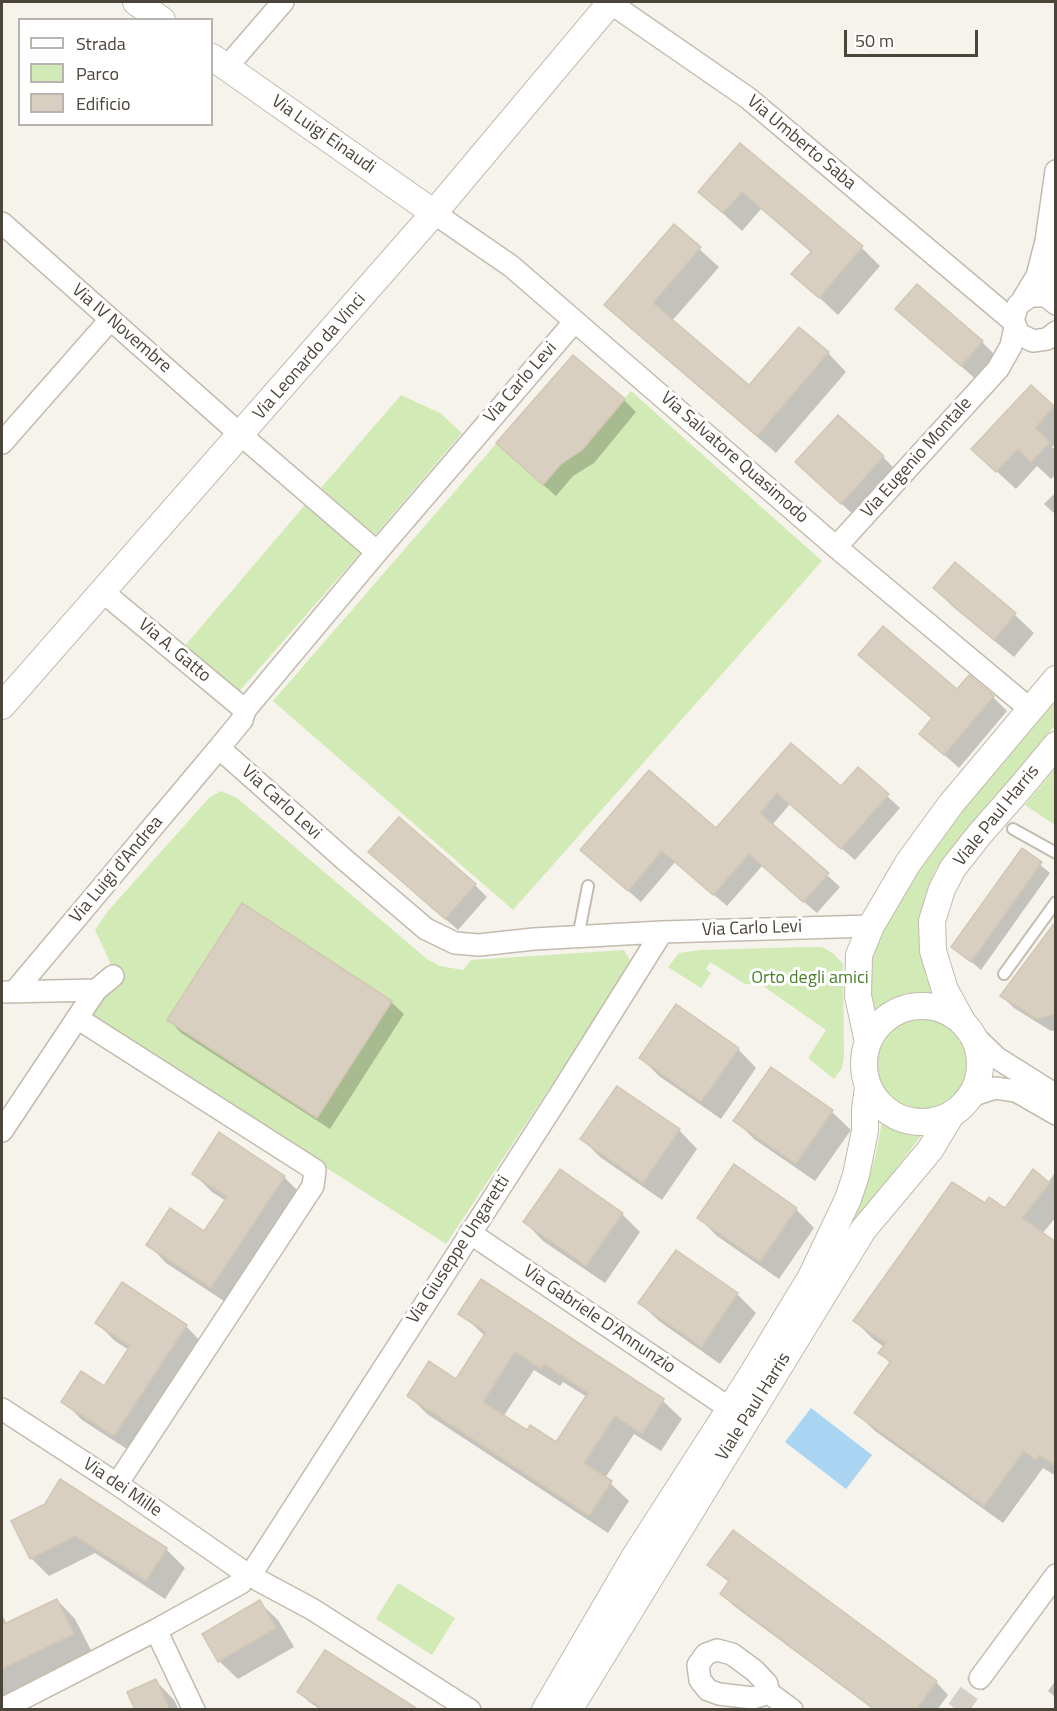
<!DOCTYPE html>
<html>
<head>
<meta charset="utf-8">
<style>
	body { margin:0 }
	#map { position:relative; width:1057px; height:1711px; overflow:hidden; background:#f6f3ec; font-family:"Titillium Web",sans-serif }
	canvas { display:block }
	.frame { position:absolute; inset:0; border:3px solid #4b4439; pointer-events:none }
	.legend { position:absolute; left:18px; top:18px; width:195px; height:108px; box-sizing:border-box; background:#fff; border:2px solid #b7b4b0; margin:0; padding:8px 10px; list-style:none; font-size:18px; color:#4b4439 }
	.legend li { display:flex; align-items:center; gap:12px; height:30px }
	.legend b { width:30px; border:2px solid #b7b4b0 }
	.scale { position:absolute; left:844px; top:30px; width:134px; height:27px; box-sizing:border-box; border:3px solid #4b4439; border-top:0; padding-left:8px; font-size:18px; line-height:21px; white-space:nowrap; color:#4b4439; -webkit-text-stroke:4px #fff; paint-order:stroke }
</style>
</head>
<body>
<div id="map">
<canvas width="1057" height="1711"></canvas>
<div class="frame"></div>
<ul class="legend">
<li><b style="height:8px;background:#fff"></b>Strada</li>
<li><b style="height:16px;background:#d2eab5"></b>Parco</li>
<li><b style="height:16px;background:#d8cfc1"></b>Edificio</li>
</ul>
<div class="scale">50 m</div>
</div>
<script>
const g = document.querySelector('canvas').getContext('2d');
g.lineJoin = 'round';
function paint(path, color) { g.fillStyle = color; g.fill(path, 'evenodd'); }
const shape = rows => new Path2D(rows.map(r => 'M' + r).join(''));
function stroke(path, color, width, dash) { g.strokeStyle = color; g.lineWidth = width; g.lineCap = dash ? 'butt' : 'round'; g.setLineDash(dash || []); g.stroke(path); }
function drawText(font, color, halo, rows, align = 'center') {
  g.font = font + ' "Titillium Web",sans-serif'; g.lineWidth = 6; g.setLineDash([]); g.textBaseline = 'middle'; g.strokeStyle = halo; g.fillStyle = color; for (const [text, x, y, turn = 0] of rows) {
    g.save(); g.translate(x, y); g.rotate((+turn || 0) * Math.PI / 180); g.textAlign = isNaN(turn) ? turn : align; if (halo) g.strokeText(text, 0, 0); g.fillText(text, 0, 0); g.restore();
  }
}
const green = shape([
	[573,355,625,398,631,391,822,561,513,910,273,701],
	[401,395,440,413,462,433,375,535,321,488],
	[305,505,361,552,237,694,183,648],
	[1055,690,1055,725,935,870,926,898,922,955,926,977,935,996,907,993,884,1004,872,1014,870,946,946,826],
	[1055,769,1055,825,1025,805],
	[221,791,237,798,427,959,440,966,463,970,471,960,624,950,632,964,446,1244,89,1017,113,976,110,962,95,930,108,911,209,798],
	[803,947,822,947,834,954,843,964,844,1057,842,1068,834,1079,808,1058,826,1030,760,984,745,984,710,962,706,969,711,973,701,988,668,967,679,953,701,950],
	'875 1063a48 48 0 1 1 96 0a48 48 0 1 1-96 0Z',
	[882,1122,895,1130,923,1133,860,1218,837,1254,856,1215,875,1158],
	[398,1583,455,1618,432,1655,376,1619]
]);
const water = shape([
	[811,1408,872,1455,846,1489,785,1442]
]);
const shadow = shape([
	[741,145,861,247,880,266,838,315,794,274,812,253,761,209,742,231,700,192],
	[674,226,719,267,672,321,749,387,828,353,846,372,776,453,624,323,606,305],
	[897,309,982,342,1000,360,980,383],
	[1031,387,1056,410,1056,443,1052,447,1056,450,1056,474,1051,479,1037,466,1016,489,992,467],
	[624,400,636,412,594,463,573,476,556,496,510,456],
	[883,457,901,475,860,521,797,462],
	[1056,492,1056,515,1044,504],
	[955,564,1015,615,1034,633,1014,657,953,607,935,588],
	[875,669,957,691,993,697,1007,711,959,768,921,734,933,719],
	[791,745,841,788,858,769,900,808,855,860,790,804,772,825,840,887,817,913,762,866,727,906,675,862,641,902,595,862,717,830],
	[1022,850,1050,873,981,970,953,946],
	[383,864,475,885,487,897,458,930],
	[1056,924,1056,1030,1051,1031,1014,1008,1002,996],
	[391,1002,404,1014,330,1129,181,1033,169,1020],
	[738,1049,756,1068,721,1119,659,1076,641,1058],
	[771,1069,832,1112,851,1130,815,1181,754,1139,735,1120],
	[679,1130,697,1149,662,1200,600,1157,582,1139],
	[1056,1171,1056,1217,1042,1234,1056,1244,1056,1476,1043,1468,1003,1523,875,1431,856,1413,891,1364,880,1353,884,1347,873,1339,855,1321,985,1205,1005,1211,1048,1183],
	[194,1174,284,1177,302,1195,230,1305,166,1263,148,1244,205,1233,226,1201,212,1192],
	[796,1209,814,1228,779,1279,717,1236,699,1218],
	[622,1214,640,1232,605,1283,543,1241,525,1222],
	[676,1252,737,1294,756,1313,720,1364,659,1321,640,1303],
	[481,1281,663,1401,682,1419,661,1451,634,1434,605,1478,629,1501,608,1533,427,1414,409,1396,456,1381,485,1336,460,1313],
	[534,1370,560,1386,563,1382,587,1397,556,1444,527,1432,503,1417],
	[97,1323,186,1326,204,1345,133,1453,82,1420,63,1401,104,1388,129,1350,115,1341],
	[61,1481,166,1549,185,1568,165,1599,95,1553,49,1576,31,1558],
	[709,1565,936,1682,948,1695,937,1710,874,1710,734,1606,722,1594,730,1583],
	[57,1600,75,1619,92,1652,2,1696,2,1614,7,1625],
	[259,1602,278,1620,294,1647,238,1679,219,1661],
	[1056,1680,1056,1698,1048,1691],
	[156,1681,174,1700,179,1710,137,1710],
	[299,1692,416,1710,321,1710,309,1702]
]);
const building = shape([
	[740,143,863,246,819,298,791,274,812,251,742,192,723,213,698,192,740,143],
	[674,224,701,247,653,303,749,385,799,327,829,352,757,436,604,305,674,224],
	[917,284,983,341,961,366,895,309,917,284],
	[573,355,625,399,582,450,561,464,543,485,496,443,573,355],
	[1031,385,1054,406,1035,428,1050,442,1031,462,1018,449,996,472,971,449,1031,385],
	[838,415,884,456,841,504,795,462,838,415],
	[955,562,1016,613,994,640,933,588,955,562],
	[883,626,957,689,969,675,994,696,944,755,919,734,932,718,858,655,883,626],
	[791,743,841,786,858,767,889,794,841,849,777,793,760,813,829,873,803,902,749,854,713,895,662,851,628,891,580,850,649,770,716,828,791,743],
	[399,817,476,884,445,919,368,852,399,817],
	[1022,848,1042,862,971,962,951,947,1022,848],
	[242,903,392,1001,317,1118,167,1020,242,903],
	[1056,921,1056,1014,1037,1019,1000,996,1056,921],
	[676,1004,739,1048,701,1102,639,1058,676,1004],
	[771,1067,833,1110,796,1164,733,1121,771,1067],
	[617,1086,680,1129,643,1183,580,1139,617,1086],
	[219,1132,285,1176,211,1288,146,1245,170,1208,204,1231,227,1197,192,1174,219,1132],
	[734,1164,797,1208,760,1262,697,1218,734,1164],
	[560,1169,623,1213,586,1266,523,1222,560,1169],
	[1033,1169,1050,1183,1022,1218,1056,1242,1056,1466,1039,1455,1036,1460,1024,1451,984,1506,854,1413,891,1361,878,1353,886,1343,853,1321,952,1182,985,1203,989,1197,1005,1208,1033,1169],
	[676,1250,738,1293,701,1347,638,1303,676,1250],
	[481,1279,664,1399,642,1434,615,1416,584,1463,612,1481,589,1516,407,1396,429,1361,456,1379,486,1332,458,1314,481,1279],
	[515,1352,541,1369,544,1364,588,1393,556,1442,530,1425,527,1430,483,1402,515,1352],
	[122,1282,187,1325,114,1436,61,1402,81,1371,104,1386,130,1346,95,1323,122,1282],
	[60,1479,167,1548,146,1581,75,1536,30,1559,11,1521,45,1504,60,1479],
	[733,1530,937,1681,916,1710,876,1710,720,1594,729,1581,707,1565,733,1530],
	[57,1599,74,1634,2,1669,2,1625,57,1599],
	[260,1600,276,1628,218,1662,202,1634,260,1600],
	[325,1650,419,1710,324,1710,297,1692,325,1650],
	[156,1679,170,1710,135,1710,127,1692,156,1679]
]);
const minorTunnel = shape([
	[957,1710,980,1678]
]);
const service = shape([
	[1013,829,1056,853],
	[578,937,588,886],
	[1004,974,1056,902]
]);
const minor = shape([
	[609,2,748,98,1014,322],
	[226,68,283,2],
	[434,213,511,266,836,547,1030,709],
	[2,223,241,435,377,552],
	[1047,248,1056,294],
	[1023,299,1037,276,1046,241,1056,171],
	[1056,304,1046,296,1030,296,1018,305,1013,320,1019,334,1033,341,1047,339,1056,332],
	[575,321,377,552,245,710,242,720,219,748,345,860,426,929,455,943,479,945,534,939,662,932,871,926],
	[2,443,110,320],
	[836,547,998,369,1011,346,1015,327],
	[103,592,245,710],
	[15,991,219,748],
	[6,992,96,990],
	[77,1018,315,1170,313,1186,117,1484],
	[970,1032,997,1058,1056,1095],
	[971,1096,995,1088,1016,1091,1056,1114],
	[2,1131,96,990,113,976],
	[470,1233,729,1408],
	[2,1409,117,1484,241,1570],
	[255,1568,561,1093,662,932],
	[258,1580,312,1609,470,1710],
	[156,1630,194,1710],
	[980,1678,1056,1575],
	[769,1693,753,1698,719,1694,708,1690,700,1680,698,1665,706,1654,717,1650,732,1654,755,1671,767,1684,769,1693,792,1710],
	[2,1709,156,1630,241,1583]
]);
const tertiary = shape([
	[136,2,162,20],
	[212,57,434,213],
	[2,706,434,213,611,2],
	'864 1064a58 58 0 1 1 116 0a58 58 0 1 1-116 0Z',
	[963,1023,945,990,933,951,932,921,942,889,953,868,979,835,1021,787,1056,745],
	[868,1042,858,996,859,955,871,926,908,863,951,804,1056,679],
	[545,1710,635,1556,751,1376,811,1277,848,1199,856,1175,865,1131,865,1109,868,1088],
	[569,1710,863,1230,930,1150,951,1115]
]);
const streetNames = [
	["Via Luigi Einaudi",323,135,35],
	["Via Umberto Saba",801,143,40],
	["Via IV Novembre",121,329,41],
	["Via Leonardo da Vinci",310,357,-49],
	["Via Carlo Levi",521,383,-49],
	["Via Salvatore Quasimodo",734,458,41],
	["Via Eugenio Montale",917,458,-48],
	["Via A. Gatto",174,651,40],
	["Via Carlo Levi",281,803,42],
	["Viale Paul Harris",997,816,-51],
	["Via Luigi d'Andrea",117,870,-50],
	["Via Carlo Levi",752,929,-2],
	["Via Giuseppe Ungaretti",459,1250,-57],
	["Via Gabriele D'Annunzio",599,1320,34],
	["Viale Paul Harris",754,1407,-58],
	["Via dei Mille",122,1488,34]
];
const parkNames = [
	["Orto degli amici",810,979]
];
paint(green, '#d2eab5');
paint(water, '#a9d4f2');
paint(shadow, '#0003');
paint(building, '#d8cfc1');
stroke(building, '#d3c7b4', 1.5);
stroke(minorTunnel, '#d4d0c8', 21, [21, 10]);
stroke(service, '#c2bbae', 14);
stroke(minor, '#c2bbae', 24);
stroke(tertiary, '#c2bbae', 28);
stroke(service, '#fff', 10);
stroke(minor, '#fff', 21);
stroke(tertiary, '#fff', 26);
drawText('18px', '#4b4439', '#fff', streetNames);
drawText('18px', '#4a7f2a', '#fff', parkNames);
</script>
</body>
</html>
